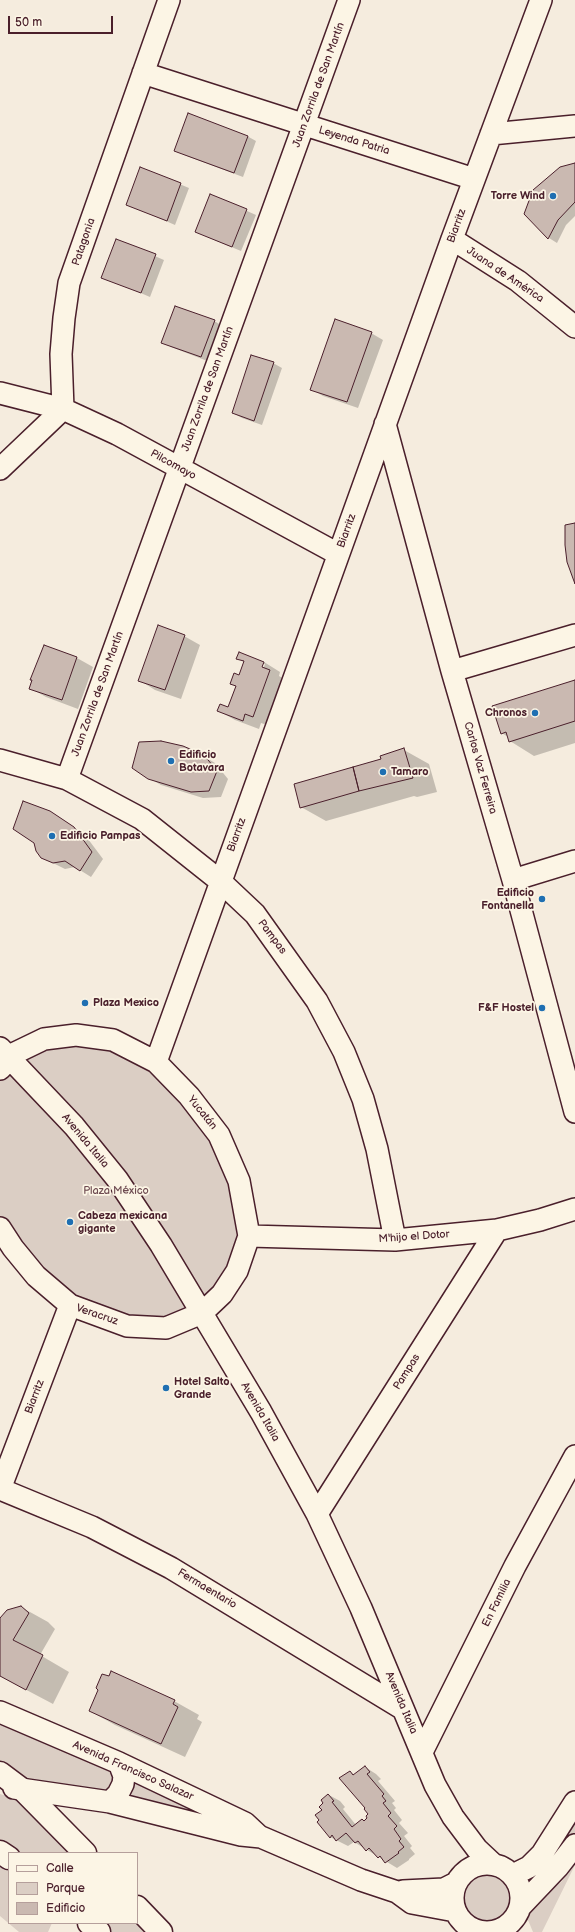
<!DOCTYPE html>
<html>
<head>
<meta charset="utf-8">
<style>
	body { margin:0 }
	#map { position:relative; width:575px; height:1932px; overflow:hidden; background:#f5ecde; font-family:"Balsamiq Sans",sans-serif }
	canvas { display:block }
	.legend { position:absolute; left:8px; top:1852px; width:130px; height:72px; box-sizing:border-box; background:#fcf5e5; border:1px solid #b59f9b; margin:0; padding:5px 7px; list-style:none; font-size:12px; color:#4a1f2b }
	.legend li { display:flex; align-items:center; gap:8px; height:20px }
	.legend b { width:20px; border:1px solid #b59f9b }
	.scale { position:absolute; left:8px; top:16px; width:105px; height:18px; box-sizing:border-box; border:2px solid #4a1f2b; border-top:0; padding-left:5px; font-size:12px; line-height:14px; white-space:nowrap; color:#4a1f2b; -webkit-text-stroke:3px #fcf5e5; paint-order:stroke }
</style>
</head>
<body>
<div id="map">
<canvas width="575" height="1932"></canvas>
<ul class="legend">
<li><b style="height:5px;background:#fcf5e5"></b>Calle</li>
<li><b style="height:11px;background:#dbcec4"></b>Parque</li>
<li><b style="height:11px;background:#cab9b1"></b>Edificio</li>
</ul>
<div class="scale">50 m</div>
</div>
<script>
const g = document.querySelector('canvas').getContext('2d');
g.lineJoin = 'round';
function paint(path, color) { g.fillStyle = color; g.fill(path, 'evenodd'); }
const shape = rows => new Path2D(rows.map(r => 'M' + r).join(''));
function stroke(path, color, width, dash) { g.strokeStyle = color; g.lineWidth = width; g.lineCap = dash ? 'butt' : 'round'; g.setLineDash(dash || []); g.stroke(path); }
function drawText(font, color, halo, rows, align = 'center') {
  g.font = font + ' "Balsamiq Sans",sans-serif'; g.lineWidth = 3.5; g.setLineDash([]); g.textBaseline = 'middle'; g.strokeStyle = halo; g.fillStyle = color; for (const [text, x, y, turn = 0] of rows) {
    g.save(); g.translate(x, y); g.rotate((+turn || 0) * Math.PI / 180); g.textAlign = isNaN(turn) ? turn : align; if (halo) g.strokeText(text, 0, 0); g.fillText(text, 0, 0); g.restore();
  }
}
const green = shape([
	[76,1035,156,1062,219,1135,249,1236,237,1271,166,1328,70,1305,0,1228,0,1070],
	[0,1721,110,1769,116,1781,107,1794,27,1784,0,1762],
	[132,1779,243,1828,125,1797],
	[0,1794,23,1801,74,1853,14,1853,0,1844],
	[575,1817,575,1833,565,1849,530,1885,527,1877],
	[0,1861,9,1867,9,1923,52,1923,48,1932,19,1932,0,1916],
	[575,1865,542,1932,533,1932,528,1920,530,1911,542,1897,561,1882],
	'463 1898a25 25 0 1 1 50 0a25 25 0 1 1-50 0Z',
	[137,1920,150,1932,111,1932,101,1923,137,1923]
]);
const shadow = shape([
	[247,136,256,141,243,177,184,155,176,150],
	[575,164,575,216,566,225,557,243,549,238],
	[141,168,189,188,175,225,127,204],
	[211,195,256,215,241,251,205,236],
	[117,240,164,260,150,297,103,277],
	[214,321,223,326,210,362,171,347,163,342],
	[371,333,383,340,358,408,323,396,311,389],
	[273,363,282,368,262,425,242,418,233,413],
	[184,636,200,645,181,699,155,690,139,680],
	[45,646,77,658,93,667,78,709,46,697,30,688],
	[239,654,264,662,280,672,279,676,286,680,270,726,261,723,259,729,235,720,219,711,228,708,244,662,237,658],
	[263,664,265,664,262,672,260,672],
	[575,681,575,743,534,756,510,741,508,737,502,733],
	[404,750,429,764,437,792,417,797,414,796,326,821,301,807,382,760],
	[203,756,215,763,228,779,221,797,203,798,161,785,149,778],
	[49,811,85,835,103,859,91,877,75,867,65,869,41,857],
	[21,1607,48,1622,55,1629,40,1655,69,1672,53,1704,0,1676,0,1620],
	[109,1678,174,1701,199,1715,197,1719,202,1722,185,1757,115,1725,90,1711],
	[365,1767,376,1774,381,1779,378,1781,395,1801,392,1803,396,1808,394,1810,402,1820,399,1823,408,1833,404,1836,412,1846,410,1848,415,1854,409,1859,409,1860,397,1868,354,1842,348,1846,330,1837,323,1810,329,1795,340,1801,345,1807,343,1809,356,1825,364,1821,369,1814,350,1772,355,1775]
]);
const building = shape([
	[188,113,248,136,234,173,174,151,188,113],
	[575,163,575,202,558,220,548,239,524,214,533,190,560,167,575,163],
	[140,167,181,183,167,221,126,205,140,167],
	[210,194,247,209,232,247,195,232,210,194],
	[116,239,156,254,141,293,101,278,116,239],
	[175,306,215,320,201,357,161,343,175,306],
	[335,319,372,332,347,402,310,390,335,319],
	[251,355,274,362,254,421,232,413,251,355],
	[575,523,575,584,567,562,565,545,565,525,575,523],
	[158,625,185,635,165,690,138,681,158,625],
	[44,645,77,657,62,700,29,689,32,680,30,680,44,645],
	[239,652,264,662,262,667,270,670,253,717,245,714,243,721,217,711,220,704,228,707,236,686,230,684,234,673,239,675,244,661,236,659,239,652],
	[575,680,575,721,509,742,506,732,501,734,492,706,575,680],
	[161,741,183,746,204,755,217,771,209,791,191,792,148,779,132,768,139,742,161,741],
	[404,748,413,778,359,791,353,767,381,759,380,756,404,748],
	[353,767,359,791,300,808,294,784,353,767],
	[23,801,50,811,74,827,92,852,80,871,65,861,53,863,41,858,36,851,34,843,13,829,23,801],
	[21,1606,29,1613,13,1640,43,1655,26,1690,0,1676,0,1618,7,1610,21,1606],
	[111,1671,175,1700,173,1704,178,1707,161,1744,89,1711,98,1690,96,1688,102,1674,109,1676,111,1671],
	[365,1766,370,1772,367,1774,384,1794,382,1796,386,1801,383,1803,391,1813,388,1816,397,1826,394,1829,401,1839,399,1841,404,1847,398,1852,399,1853,385,1863,380,1856,378,1858,369,1848,366,1851,358,1841,355,1843,346,1833,336,1841,332,1835,330,1838,317,1822,319,1820,315,1815,322,1810,319,1807,323,1803,321,1800,328,1794,334,1801,332,1802,352,1827,362,1819,364,1821,367,1818,366,1816,368,1814,364,1809,365,1808,339,1778,350,1771,353,1775,365,1766]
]);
const minor = shape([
	[143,73,474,179],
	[491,134,575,126],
	[452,239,518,281,575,327],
	[0,393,63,409,117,434,338,554],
	[385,424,452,671,513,880,575,1112],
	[0,469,63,409,61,354,64,318,69,283,169,0],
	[452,671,575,635],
	[0,760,67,779,142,819,220,881,255,914,317,1001,344,1052,363,1099,377,1149,395,1240],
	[67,779,349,0],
	[513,880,575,861],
	[0,1048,74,1126,117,1179,161,1245,261,1412,317,1514,361,1608,435,1785,453,1817,477,1849,493,1864],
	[156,1062,452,239,541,0],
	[0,1228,13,1248,36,1276,70,1305,127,1326,166,1328,202,1313,222,1294,237,1271,249,1236,239,1181,219,1135,189,1096,156,1062,113,1040,76,1035,44,1039,15,1053,0,1069],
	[249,1236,395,1240,497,1230,540,1220,575,1209],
	[0,1489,92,1527,171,1568,403,1709],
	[0,1489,70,1305],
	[317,1514,497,1230],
	[0,1712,119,1763,245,1823,260,1837],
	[422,1752,515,1566,575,1456],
	[14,1788,110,1802,241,1835,261,1837,361,1880,397,1892,412,1903,455,1911],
	[110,1802,118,1794,123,1784,124,1776,119,1763],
	'453 1898a34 34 0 1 1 68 0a34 34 0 1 1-68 0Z',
	[513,1875,529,1867,542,1854,575,1802],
	[403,1891,444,1889,456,1883],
	[520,1907,558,1867,575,1845]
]);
const major = shape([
	[0,1773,24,1791,85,1853],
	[0,1852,9,1858],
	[137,1907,161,1932],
	[89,1923,99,1932]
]);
const markers = [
	[553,196,4,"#1f6fb2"],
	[535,713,4,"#1f6fb2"],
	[171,761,4,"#1f6fb2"],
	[383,772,4,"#1f6fb2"],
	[52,836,4,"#1f6fb2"],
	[542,899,4,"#1f6fb2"],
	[85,1003,4,"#1f6fb2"],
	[542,1008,4,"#1f6fb2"],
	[70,1222,4,"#1f6fb2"],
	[166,1388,4,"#1f6fb2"]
];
const streetNames = [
	["Juan Zorrila de San Martín",319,85,-70],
	["Leyenda Patria",354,141,17],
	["Biarritz",457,226,-70],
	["Patagonia",84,242,-71],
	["Juana de América",505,275,34],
	["Juan Zorrila de San Martín",208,389,-70],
	["Pilcomayo",173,465,29],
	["Biarritz",347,531,-70],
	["Juan Zorrila de San Martín",98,694,-70],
	["Carlos Vaz Ferreira",480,768,74],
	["Biarritz",237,835,-70],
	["Pampas",272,937,53],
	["Yucatán",202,1113,51],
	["Avenida Italia",85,1141,50],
	["M'hijo el Dotor",414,1237,-4],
	["Veracruz",97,1315,19],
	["Pampas",407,1372,-58],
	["Biarritz",35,1397,-69],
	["Avenida Italia",260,1412,60],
	["Fermaentario",207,1589,31],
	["En Familia",497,1603,-64],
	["Avenida Italia",401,1703,67],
	["Avenida Francisco Salazar",133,1771,24]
];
const poiNames = [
	["Torre Wind",545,196,"right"],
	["Chronos",527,713,"right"],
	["Edificio",179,755],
	["Botavara",179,768],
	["Tamaro",391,772],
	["Edificio Pampas",60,836],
	["Edificio",534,893,"right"],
	["Fontanella",534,906,"right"],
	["Plaza Mexico",93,1003],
	["F&F Hostel",534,1008,"right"],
	["Cabeza mexicana",78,1216],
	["gigante",78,1229],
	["Hotel Salto",174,1382],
	["Grande",174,1395]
];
const parkNames = [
	["Plaza México",116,1191]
];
paint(green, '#dbcec4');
paint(shadow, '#0003');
paint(building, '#cab9b1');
stroke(building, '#4a1f2b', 1);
stroke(minor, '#4a1f2b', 24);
stroke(major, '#4a1f2b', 25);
stroke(minor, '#fcf5e5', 21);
stroke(major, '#fcf5e5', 22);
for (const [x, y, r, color] of markers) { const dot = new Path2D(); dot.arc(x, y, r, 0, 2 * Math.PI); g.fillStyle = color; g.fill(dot); stroke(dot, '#fcf5e5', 1.5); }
drawText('11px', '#4a1f2b', '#fcf5e5', streetNames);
drawText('bold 11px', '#4a1f2b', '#fcf5e5', poiNames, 'left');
drawText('11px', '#6e4b51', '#fcf5e5', parkNames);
</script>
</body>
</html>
